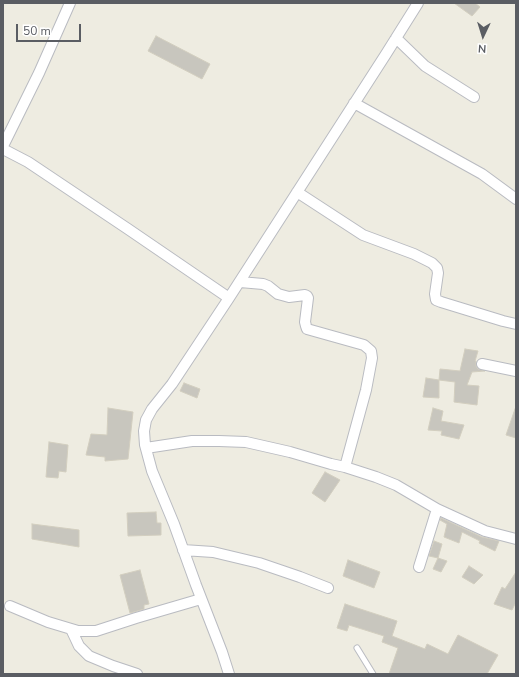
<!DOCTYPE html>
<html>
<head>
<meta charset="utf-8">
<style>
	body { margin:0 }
	#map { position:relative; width:519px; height:677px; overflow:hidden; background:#eeece1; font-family:"Nunito Sans",sans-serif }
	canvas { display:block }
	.frame { position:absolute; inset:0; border:4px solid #5a5d63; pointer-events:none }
	.north { position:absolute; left:463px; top:16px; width:40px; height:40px; -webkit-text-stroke:3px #fff; paint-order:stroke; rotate:184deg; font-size:11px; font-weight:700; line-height:16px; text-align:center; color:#5a5d63 }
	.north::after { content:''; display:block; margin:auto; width:14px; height:18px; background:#5a5d63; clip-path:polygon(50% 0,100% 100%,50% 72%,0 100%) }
	.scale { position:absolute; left:16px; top:24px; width:65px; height:18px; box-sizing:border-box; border:2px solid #5a5d63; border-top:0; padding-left:5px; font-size:12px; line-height:14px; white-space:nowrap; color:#5a5d63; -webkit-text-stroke:3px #fff; paint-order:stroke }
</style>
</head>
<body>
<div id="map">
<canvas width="519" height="677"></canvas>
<div class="frame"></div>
<div class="north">N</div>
<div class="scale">50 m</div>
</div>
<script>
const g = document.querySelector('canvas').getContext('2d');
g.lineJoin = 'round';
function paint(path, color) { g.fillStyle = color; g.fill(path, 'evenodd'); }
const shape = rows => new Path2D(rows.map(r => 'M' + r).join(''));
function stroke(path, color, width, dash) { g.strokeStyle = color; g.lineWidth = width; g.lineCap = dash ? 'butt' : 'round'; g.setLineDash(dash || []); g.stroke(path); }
const building = shape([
	[454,3,475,3,480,7,472,16,454,3],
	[156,36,210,64,202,79,148,51,156,36],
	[465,349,478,351,475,361,476,361,476,366,478,369,485,371,472,372,467,385,479,386,477,405,454,402,455,382,439,380,440,369,460,371,465,349],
	[426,378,439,380,439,398,423,397,426,378],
	[184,383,200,389,197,398,180,391,184,383],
	[108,408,133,412,128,459,105,461,105,457,86,455,91,434,107,435,108,408],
	[433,408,443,411,441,421,464,425,459,439,441,435,442,431,428,430,433,408],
	[515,409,516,409,516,438,506,435,515,409],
	[49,442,68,445,66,472,59,471,58,478,46,477,49,442],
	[325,472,340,480,325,502,312,493,325,472],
	[156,512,157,523,161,523,161,535,128,536,127,513,156,512],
	[441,518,482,537,499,541,495,551,479,543,480,541,462,532,459,543,444,537,447,524,440,520,441,518],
	[32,524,79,530,79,547,32,539,32,524],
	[434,541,442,544,438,558,429,556,434,541],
	[438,558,447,561,441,572,433,569,438,558],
	[348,560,380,572,374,588,343,576,348,560],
	[469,566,483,575,474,584,462,577,469,566],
	[140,570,149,604,144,605,144,609,130,613,120,575,140,570],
	[516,572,516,602,512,610,494,604,502,587,505,589,516,572],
	[345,604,397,621,392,636,425,649,427,644,448,654,458,635,498,655,487,674,389,674,398,648,382,642,384,636,349,625,347,631,337,628,345,604]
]);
const service = shape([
	[357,648,373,674]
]);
const minor = shape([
	[396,38,425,66,474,97],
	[354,103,482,174,516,199],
	[3,146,39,73,70,3],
	[3,149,28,162,128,229,229,298],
	[297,192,363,235,414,254,432,263,437,268,438,273,435,294,436,300,441,302,503,321,516,324],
	[240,282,263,284,268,286,278,294,289,297,305,295,307,296,308,298,305,322,306,326,307,329,364,345,371,351,372,358,366,390,345,467],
	[482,364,516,371],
	[146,448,192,441,219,441,246,442,290,452,331,464,345,467,376,477,396,485,437,509,485,531,516,539],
	[183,550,213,552,259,563,300,577,328,588],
	[419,567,437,509],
	[10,606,48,622,78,631,96,631,136,618,201,599],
	[71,629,79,646,89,656,113,666,137,674],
	[229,674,222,652,196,585,174,524,152,471,145,445,144,431,146,420,152,409,172,384,229,298,386,54,418,3]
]);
paint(building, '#c8c6be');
stroke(building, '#d2cebf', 1);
stroke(service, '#b9bbc1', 7);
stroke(minor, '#b9bbc1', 12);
stroke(service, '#fff', 5);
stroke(minor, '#fff', 10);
</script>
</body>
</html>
